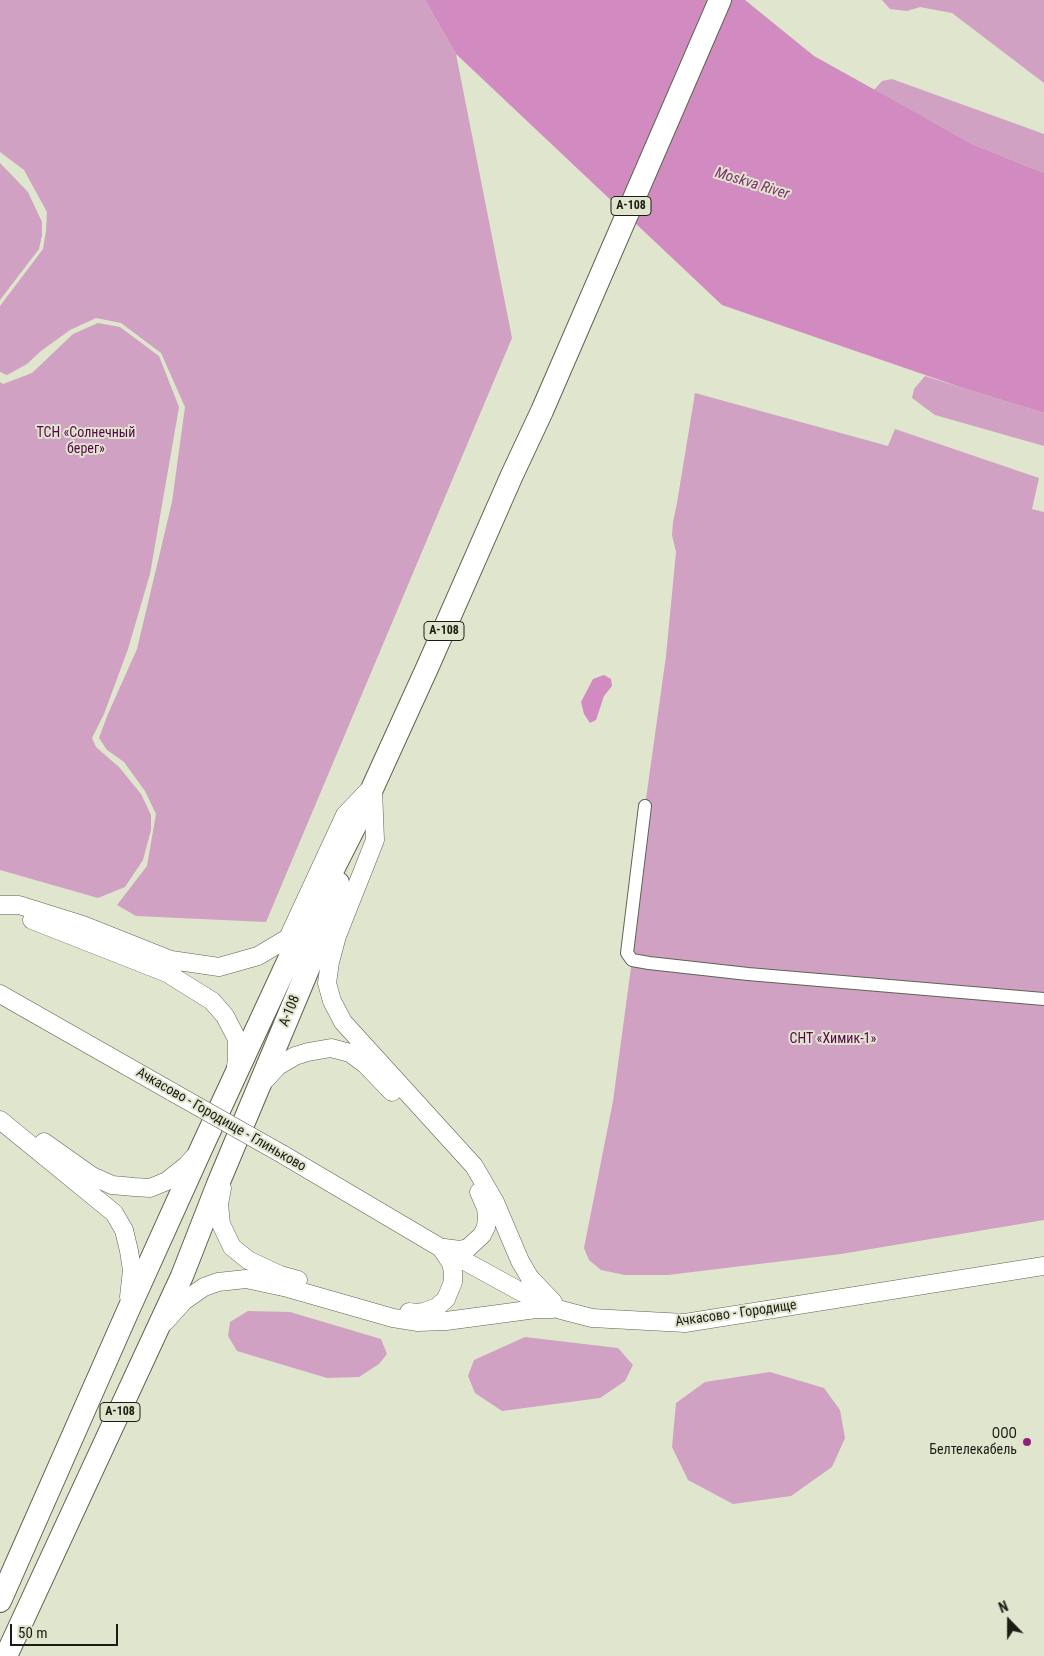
<!DOCTYPE html>
<html>
<head>
<meta charset="utf-8">
<style>
	body { margin:0 }
	#map { position:relative; width:1044px; height:1656px; overflow:hidden; background:#e0e5ce; font-family:"Roboto Condensed",sans-serif }
	canvas { display:block }
	.north { position:absolute; left:984px; top:1596px; width:50px; height:50px; -webkit-text-stroke:4px #e0e5ce; paint-order:stroke; rotate:338deg; font-size:14px; font-weight:700; line-height:20px; text-align:center; color:#1b1d14 }
	.north::after { content:''; display:block; margin:auto; width:18px; height:22px; background:#1b1d14; clip-path:polygon(50% 0,100% 100%,50% 72%,0 100%) }
	.scale { position:absolute; left:10px; top:1624px; width:108px; height:22px; box-sizing:border-box; border:2px solid #1b1d14; border-top:0; padding-left:6px; font-size:15px; line-height:18px; white-space:nowrap; color:#1b1d14; -webkit-text-stroke:4px #e0e5ce; paint-order:stroke }
</style>
</head>
<body>
<div id="map">
<canvas width="1044" height="1656"></canvas>
<div class="north">N</div>
<div class="scale">50 m</div>
</div>
<script>
const g = document.querySelector('canvas').getContext('2d');
g.lineJoin = 'round';
function paint(path, color) { g.fillStyle = color; g.fill(path, 'evenodd'); }
const shape = rows => new Path2D(rows.map(r => 'M' + r).join(''));
function stroke(path, color, width, dash) { g.strokeStyle = color; g.lineWidth = width; g.lineCap = dash ? 'butt' : 'round'; g.setLineDash(dash || []); g.stroke(path); }
function drawText(font, color, halo, rows, align = 'center') {
  g.font = font + ' "Roboto Condensed",sans-serif'; g.lineWidth = 4; g.setLineDash([]); g.textBaseline = 'middle'; g.strokeStyle = halo; g.fillStyle = color; for (const [text, x, y, turn = 0] of rows) {
    g.save(); g.translate(x, y); g.rotate((+turn || 0) * Math.PI / 180); g.textAlign = isNaN(turn) ? turn : align; if (halo) g.strokeText(text, 0, 0); g.fillText(text, 0, 0); g.restore();
  }
}
const green = shape([
	[0,0,425,0,456,54,512,338,266,922,136,916,117,905,147,866,156,814,145,791,124,762,107,750,99,738,108,714,137,649,172,502,185,407,161,353,121,323,96,318,70,330,41,351,27,364,7,375,0,372,0,306,43,249,46,231,47,212,24,170,0,152],
	[882,0,1044,0,1044,83,952,13,920,7,907,11,890,9],
	[892,79,1044,134,1044,173,972,144,874,90,882,81],
	[0,163,28,192,42,222,42,235,39,249,0,300],
	[98,323,120,327,159,356,179,407,150,574,128,649,104,714,92,738,96,747,119,767,141,794,151,815,151,830,143,860,125,887,98,898,0,870,0,382,3,384,32,373,73,334],
	[925,376,963,388,1044,413,1044,446,935,415,912,398,914,389],
	[695,393,888,446,895,429,1039,478,1032,509,1044,512,1044,1220,841,1254,668,1275,625,1275,601,1270,589,1260,584,1248,613,1101,632,960,645,806,666,656,676,552,672,535,673,522,677,503],
	[248,1311,290,1312,381,1339,387,1354,379,1364,359,1377,327,1378,237,1351,228,1336,230,1322],
	[525,1337,618,1348,633,1365,625,1381,600,1398,502,1411,475,1393,468,1376,474,1360],
	[770,1372,824,1388,840,1410,845,1438,832,1467,791,1496,733,1504,688,1480,672,1447,676,1403,705,1382]
]);
const water = shape([
	[425,0,745,0,814,56,972,144,1044,173,1044,413,963,388,722,305,456,54],
	[604,675,611,679,612,686,604,696,596,720,590,723,584,714,581,702,593,679]
]);
const street = shape([
	[645,806,627,953,632,960,649,963,748,974,1044,999]
]);
const secondary = shape([
	[373,789,375,840,337,936,330,962,327,983,332,1001,343,1022,474,1166,495,1202,520,1261,530,1278,553,1302],
	[0,905,19,905,83,925,171,960,219,967,258,956,288,938,345,815,368,791],
	[32,920,167,973,212,1001,225,1016,237,1039,237,1060,236,1066],
	[0,994,174,1093],
	[264,1081,278,1066,295,1056,308,1052,331,1048,350,1053,365,1064,392,1092],
	[0,1120,114,1213,124,1230,129,1251,132,1270,129,1297],
	[44,1142,92,1176,112,1185,134,1187,150,1188,167,1181,187,1165,194,1157],
	[282,1154,441,1248,523,1293,561,1310,592,1318,685,1323,1044,1266],
	[222,1188,219,1204,221,1224,232,1247,248,1260,280,1275,298,1280],
	[444,1248,460,1250,468,1248,482,1235,486,1227,487,1217,486,1208,479,1192],
	[409,1312,415,1313,424,1312,437,1307,446,1299,453,1282,453,1272,451,1263,441,1248],
	[165,1322,184,1301,204,1287,218,1282,246,1279,288,1288,393,1318,418,1322,446,1321,536,1309,553,1309]
]);
const highway = shape([
	[0,1601,127,1313,202,1147,303,929,357,822,428,666,512,475,542,411,720,0],
	[6,1656,182,1276,218,1184,322,936,338,883]
]);
const secondaryBridge = shape([
	[174,1093,282,1154]
]);
const markers = [
	[1027,1442,5,"#921e7d"]
];
const shields = [
	[631,206,40],
	[444,631,40],
	[120,1412,40]
];
const shieldNames = [
	["А-108",631,206],
	["А-108",444,631],
	["А-108",120,1412]
];
const parkNames = [
	["ТСН «Солнечный",86,433],
	["берег»",86,449],
	["СНТ «Химик-1»",833,1039]
];
const streetNames = [
	["А-108",290,1011,-67],
	["Ачкасово - Городище - Глиньково",221,1120,30],
	["Ачкасово - Городище",736,1314,-8]
];
const poiNames = [
	["ООО",1017,1434],
	["Белтелекабель",1017,1450]
];
const waterNames = [
	["Moskva River",752,184,17]
];
paint(green, '#d0a1c2');
paint(water, '#d28bc0');
stroke(street, '#5f634f', 14);
stroke(secondary, '#5f634f', 19);
stroke(highway, '#5f634f', 24);
stroke(street, '#fff', 12);
stroke(secondary, '#fff', 18);
stroke(highway, '#fff', 22);
stroke(secondaryBridge, '#5f634f', 19, []);
stroke(secondaryBridge, '#fff', 18);
for (const [x, y, r, color] of markers) { const dot = new Path2D(); dot.arc(x, y, r, 0, 2 * Math.PI); g.fillStyle = color; g.fill(dot); stroke(dot, '#e0e5ce', 2); }
for (const [x, y, w] of shields) { const box = new Path2D(); box.roundRect(x - w / 2, y - 9.5, w, 19, 4); g.fillStyle = '#e0e5ce'; g.fill(box); stroke(box, '#1b1d14', 1); }
drawText('bold 12px', '#1b1d14', null, shieldNames);
drawText('14px', '#5b024d', '#e0e5ce', parkNames);
drawText('14px', '#1b1d14', '#e0e5ce', streetNames);
drawText('14px', '#1b1d14', '#e0e5ce', poiNames, 'right');
drawText('italic 15px', '#832f71', '#e0e5ce', waterNames);
</script>
</body>
</html>
